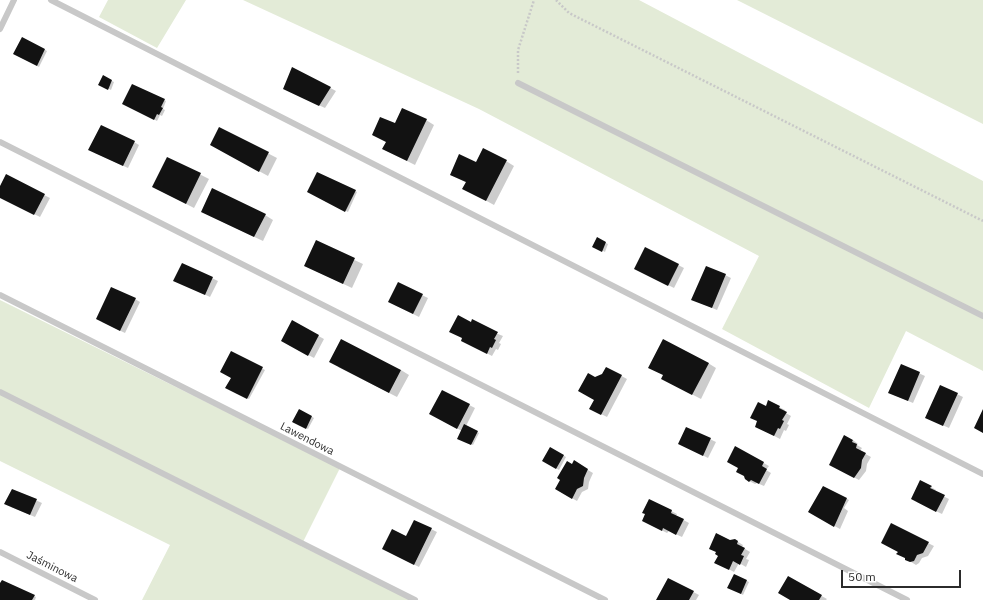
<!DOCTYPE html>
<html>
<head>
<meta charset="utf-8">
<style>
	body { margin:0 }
	#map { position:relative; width:983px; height:600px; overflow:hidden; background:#fff; font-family:"IBM Plex Sans",sans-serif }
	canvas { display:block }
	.scale { position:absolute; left:841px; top:570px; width:120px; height:18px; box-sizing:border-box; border:2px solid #2b2b2b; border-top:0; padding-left:5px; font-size:12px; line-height:14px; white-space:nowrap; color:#2b2b2b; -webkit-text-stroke:3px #fff; paint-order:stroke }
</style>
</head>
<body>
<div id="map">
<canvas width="983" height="600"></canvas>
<div class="scale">50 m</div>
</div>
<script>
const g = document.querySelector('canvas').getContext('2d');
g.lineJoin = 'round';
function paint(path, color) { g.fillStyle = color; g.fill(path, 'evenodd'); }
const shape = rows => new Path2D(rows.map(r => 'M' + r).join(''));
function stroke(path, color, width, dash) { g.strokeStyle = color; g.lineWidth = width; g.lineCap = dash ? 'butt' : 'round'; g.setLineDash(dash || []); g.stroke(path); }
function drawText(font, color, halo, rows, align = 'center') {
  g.font = font + ' "IBM Plex Sans",sans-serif'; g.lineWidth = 4; g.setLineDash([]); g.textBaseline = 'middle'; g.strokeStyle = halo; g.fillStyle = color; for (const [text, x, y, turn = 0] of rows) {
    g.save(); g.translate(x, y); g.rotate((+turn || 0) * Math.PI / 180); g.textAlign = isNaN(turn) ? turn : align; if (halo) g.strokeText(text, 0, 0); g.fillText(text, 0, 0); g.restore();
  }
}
const green = shape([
	[108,0,186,0,157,48,99,17],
	[243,0,639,0,983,181,983,371,906,331,869,408,722,329,759,256,479,109],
	[737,0,983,0,983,124],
	[0,300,279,438,341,466,301,546,412,600,142,600,170,545,0,461]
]);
const shadow = shape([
	[22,38,47,51,39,67,14,54],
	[293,68,336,91,325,108,290,92],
	[103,77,114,82,111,90,100,84],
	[164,100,166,101,163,109,165,110,162,116,160,115,157,121,124,103],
	[426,120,434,125,415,165,383,149,395,125],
	[219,128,277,158,268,176,211,145],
	[134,142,139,145,128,168,95,153],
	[168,158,209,179,194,208,153,187],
	[506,161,514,166,494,205,472,193,467,183,451,175,477,163],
	[6,176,50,198,40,217,0,197,0,188],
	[309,191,355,191,357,192,348,212],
	[265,215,273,220,263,241,210,216],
	[597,239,608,244,605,252,594,246],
	[316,242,363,264,352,288,305,266],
	[645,248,684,268,674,288,640,271],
	[182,264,218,281,210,297,180,283],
	[725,275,731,278,717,310,698,302],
	[399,284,428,298,419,317,395,305],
	[135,299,140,302,125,333,102,322],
	[293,322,324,339,314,358,282,341],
	[471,323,503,336,499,343,501,344,498,350,496,349,492,356,467,343,463,338],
	[232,353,265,370,249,399,227,388,232,377],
	[708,363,716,368,701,399,670,383],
	[901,365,925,376,913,403,894,395],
	[338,367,401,370,409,375,397,397],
	[607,368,627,379,607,417,595,411,595,378,603,375],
	[940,386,963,397,949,428,931,420],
	[442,391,475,408,466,426,479,433,473,445,459,438,462,431,436,417],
	[766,407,779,407,785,410,784,412,791,416,787,424,789,425,786,431,784,430,780,439,761,429],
	[300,410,314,418,308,429,294,422],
	[687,428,716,442,708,458,684,446],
	[853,440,858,444,857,445,862,448,860,451,871,457,867,464,866,471,859,480,836,468],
	[735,447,769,466,766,470,771,473,764,486,757,483,755,484,745,479,740,468],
	[551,448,566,457,559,470,544,461],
	[574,462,593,473,589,482,588,489,582,492,577,501,556,489],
	[824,487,849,500,844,508,848,511,840,529,809,512],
	[931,487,936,490,935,492,949,499,942,514,917,502],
	[13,490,42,503,35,517,11,507],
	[650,500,677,514,676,516,689,523,682,537,669,531,667,533,649,524],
	[431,529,437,532,419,567,389,552],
	[735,540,743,545,742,547,750,552,746,559,749,560,746,567,739,563,734,572,721,565,730,541],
	[928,543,934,546,928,556,922,558,919,563,916,565,898,554],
	[734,575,749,582,743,595,728,587],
	[788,577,827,599,826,600,792,600],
	[669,579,699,595,696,600,658,600],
	[0,585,34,596,36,597,35,600,0,600]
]);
const building = shape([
	[22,37,45,49,37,66,13,54],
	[292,67,331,87,319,106,283,89],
	[103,75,112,80,108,90,98,85],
	[132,84,165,99,161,107,163,108,159,115,157,114,154,120,122,104],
	[402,108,427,119,407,161,382,149,386,142,372,135,380,117,395,123],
	[101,125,135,141,123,166,88,150],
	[219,127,269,152,259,172,210,145],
	[483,148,507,160,486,201,462,189,466,182,450,175,459,154,476,162],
	[167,157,201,173,186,204,152,187],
	[317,172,356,190,345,212,307,192],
	[6,174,45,194,34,215,0,198,0,186],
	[212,188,266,214,254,237,201,212],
	[597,237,606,242,602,252,592,247],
	[316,240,355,258,343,284,304,266],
	[645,247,679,264,668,286,634,269],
	[182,263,213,277,205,295,173,281],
	[706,266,726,274,712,308,691,300],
	[398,282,423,294,413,314,388,302],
	[111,287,136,298,120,331,96,319],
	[458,315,471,322,472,319,498,332,494,339,496,340,492,348,490,347,487,354,461,341,462,338,449,332],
	[292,320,319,335,308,356,281,341],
	[341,339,401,370,389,393,329,362],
	[663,339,709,363,692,395,661,379,663,375,648,368],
	[231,351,263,367,247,399,225,388,231,378,220,372],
	[901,364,920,372,908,401,888,393],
	[606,367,622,375,601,415,589,409,594,400,578,391,588,373,595,377,602,374],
	[940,385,958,393,943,426,925,418],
	[442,390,470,404,457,429,429,414],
	[768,400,780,406,779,408,787,412,782,420,784,421,780,429,778,428,774,436,755,427,757,421,750,418,758,402,766,406],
	[299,409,312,416,306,429,292,422],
	[983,409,983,433,974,428],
	[464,424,478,431,471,445,457,439],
	[686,427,711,438,703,456,678,444],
	[844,435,853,440,852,442,857,444,856,448,866,453,862,460,861,468,854,478,829,465],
	[735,446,764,462,762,466,767,469,759,484,751,480,749,482,745,479,744,476,736,472,738,468,727,462],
	[550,447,564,455,556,469,542,461],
	[574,460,588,469,584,478,583,486,577,489,572,499,555,489,560,480,557,478,567,461,572,464],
	[920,480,932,486,930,488,945,495,936,512,911,499],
	[823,486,847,498,834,527,808,512],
	[12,489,37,499,30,515,4,504],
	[649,499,672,510,671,513,684,519,676,535,663,528,662,531,642,521,645,514,642,513],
	[414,520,432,528,414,565,382,549,392,529,406,536],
	[891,523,929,542,923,553,917,555,914,561,910,562,905,560,905,558,896,554,898,552,881,543],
	[716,533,730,540,735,539,738,541,737,544,745,548,741,555,744,556,740,565,733,561,729,570,714,563,718,556,715,554,716,552,709,549],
	[734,574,747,580,741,594,727,588],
	[788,576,822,595,819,600,790,600,778,593],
	[668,578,694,591,689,600,656,600],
	[2,580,35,595,32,600,0,600,0,583]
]);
const path = shape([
	[556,0,569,13,983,221],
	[518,73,518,50,534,0]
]);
const lane = shape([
	[51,0,983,474],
	[0,29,14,0],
	[518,83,983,316],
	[0,142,907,600],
	[0,295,605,600],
	[0,392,415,600],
	[0,552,95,600]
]);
const streetNames = [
	["Lawendowa",307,439,27],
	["Jaśminowa",52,567,27]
];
paint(green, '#e3ebd7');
paint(shadow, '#0003');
paint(building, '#121212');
stroke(path, '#c8c8c8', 2.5, [2, 2]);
stroke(lane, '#c8c8c8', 6);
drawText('11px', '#2b2b2b', '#fff', streetNames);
</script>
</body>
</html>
